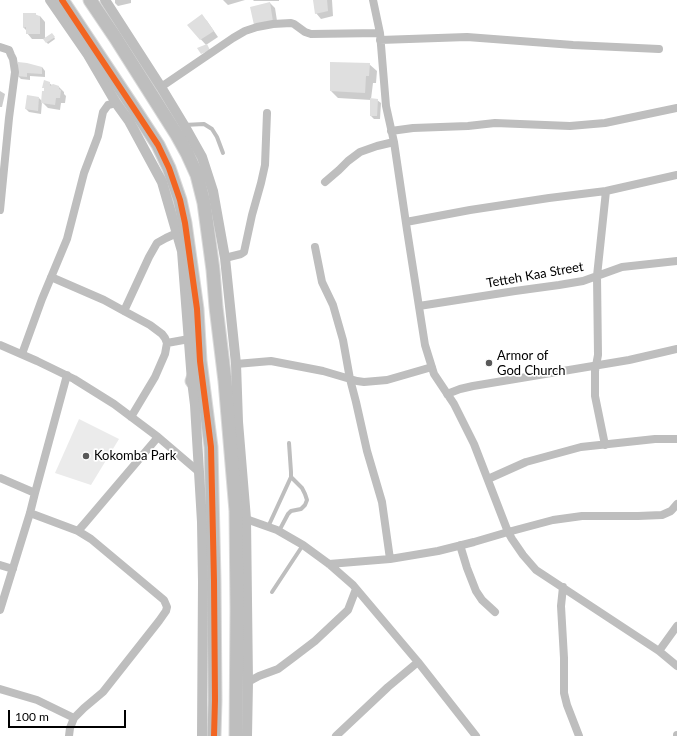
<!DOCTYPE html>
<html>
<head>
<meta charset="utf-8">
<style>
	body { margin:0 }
	#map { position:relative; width:677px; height:736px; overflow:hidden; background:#fff; font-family:Lato,sans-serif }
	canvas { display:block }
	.scale { position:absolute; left:8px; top:710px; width:118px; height:18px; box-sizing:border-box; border:2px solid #000; border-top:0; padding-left:5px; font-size:12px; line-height:14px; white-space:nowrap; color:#000; -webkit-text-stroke:3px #fff; paint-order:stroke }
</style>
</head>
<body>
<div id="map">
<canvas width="677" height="736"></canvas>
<div class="scale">100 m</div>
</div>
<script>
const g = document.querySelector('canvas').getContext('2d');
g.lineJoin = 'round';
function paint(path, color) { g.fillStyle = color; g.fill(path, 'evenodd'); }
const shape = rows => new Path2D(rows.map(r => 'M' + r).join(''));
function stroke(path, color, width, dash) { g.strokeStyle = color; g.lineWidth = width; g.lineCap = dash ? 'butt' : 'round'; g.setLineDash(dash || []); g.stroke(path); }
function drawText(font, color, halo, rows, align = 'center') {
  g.font = font + ' Lato,sans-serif'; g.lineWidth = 3.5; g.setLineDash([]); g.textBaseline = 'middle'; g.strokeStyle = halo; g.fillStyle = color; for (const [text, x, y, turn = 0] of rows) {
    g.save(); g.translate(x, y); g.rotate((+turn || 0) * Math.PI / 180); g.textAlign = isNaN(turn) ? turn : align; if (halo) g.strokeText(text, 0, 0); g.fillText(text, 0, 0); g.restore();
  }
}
const green = shape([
	[79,419,119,439,91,485,55,473]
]);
const shadow = shape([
	[115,0,131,0,131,3,118,6,115,3],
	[223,0,245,0,228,5],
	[253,0,279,0,279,1,254,1],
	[314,0,332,0,333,16,321,19,316,13],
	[270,3,275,8,278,27,255,24],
	[24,14,35,14,38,16,40,16,45,22,45,38,53,35,55,39,48,44,44,39,32,39,27,33,27,31,24,28],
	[202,16,207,21,218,37,206,45,188,25],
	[369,64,377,71,376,83,373,83,371,99,377,100,381,103,380,119,374,119,371,116,371,100,338,98,331,91],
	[42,67,45,71,45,77,30,76,30,80,21,79,18,76],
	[45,81,49,83,52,85,59,87,64,92,64,94,66,96,65,103,61,103,60,110,48,108,42,102,41,114,29,112,26,109,39,98,42,101,45,90,44,88],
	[0,91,5,94,2,107,0,107]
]);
const building = shape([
	[313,0,327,0,328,11,315,14],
	[270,2,273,22,254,25,250,7],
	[23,13,36,13,36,15,40,16,40,34,26,34,26,27,23,28],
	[202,14,214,31,200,40,187,25],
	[52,33,55,37,46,43,43,39],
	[207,44,210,50,201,54,197,48],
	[18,62,27,63,42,67,42,74,27,73,27,65,27,77,17,76],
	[330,62,370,63,369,76,366,76,365,93,330,91],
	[44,80,50,82,50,86,53,84,59,86,59,89,61,90,60,98,56,98,55,105,41,103,42,91,44,91,44,88,42,88],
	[27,95,39,97,38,111,25,109],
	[370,98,378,99,377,116,370,116]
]);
const service = shape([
	[184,125,204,124,212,129,217,137,223,153],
	[268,527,291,477,291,472,289,443],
	[279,531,288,514,291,511,301,509,305,505,307,500,305,494,302,488,291,477],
	[272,592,303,545]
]);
const minor = shape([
	[373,0,380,33,386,106,394,142,407,230,425,345,434,374,454,404,474,444,508,532,512,539,523,555,536,570,659,651,677,666],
	[380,40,467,37,573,45,659,49],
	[0,47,9,50,11,55,13,59,15,72,9,118,0,210],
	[161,87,233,38,245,31,257,27,273,24,291,23,294,24,305,32,311,34,380,33],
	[391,131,413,128,468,126,495,123,570,126,605,123,677,108],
	[325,182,339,170,348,161,360,152,377,146,394,142],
	[406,222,470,210,549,198,606,191,677,175],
	[315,247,322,282,333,305,343,340,350,379,356,402,367,451,382,502,390,559],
	[225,258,241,254,244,252,252,215,261,183,265,165,267,113],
	[51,277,104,300,124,311,150,325,162,334,165,338,167,343,165,354,155,377,131,417],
	[419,306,515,291,559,285,583,281,622,267,677,261],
	[124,311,149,257,157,243,166,238,177,233],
	[167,343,189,339],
	[0,345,37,361,74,379,114,404,158,437,199,472],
	[22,354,42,299,67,239,84,173,98,136,103,112,108,105,116,103],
	[236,364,271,361,323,371,357,381,364,382,387,380,432,367],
	[447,394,460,389,473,386,629,360,677,349],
	[605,445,595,396,595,371,598,355,597,276,606,191],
	[0,478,35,493],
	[488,479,526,462,581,447,655,439,677,439],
	[30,513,78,531,91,539,164,600,167,607,166,611,159,621,103,692,84,708,74,718,70,728,69,736],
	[246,519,277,530,303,545,329,564,353,585,418,662,476,736],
	[78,531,85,523,158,437],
	[460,545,467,568,476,591,482,600,495,612],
	[329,564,390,559,438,551,474,542,508,532,553,520,582,516,638,516,662,515,671,511,677,504],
	[0,565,13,569],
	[563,587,561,606,564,658,564,693,567,705,579,736],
	[0,610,30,513,35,493,67,375],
	[659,651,677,626],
	[248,682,259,676,278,669,294,657,315,641,348,610,356,589],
	[0,689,37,700,74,718],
	[336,736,388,687,418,662],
	[677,736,677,735]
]);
const tertiary = shape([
	[50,0,88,55,116,103,129,121,162,182,182,251,192,381,195,405,202,522,203,582,202,736],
	[105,0,161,87,184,125,202,157,213,191,225,258,236,364,238,422,246,519,248,682,247,736]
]);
const primary = shape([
	[62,0,137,113,158,145,169,168,180,200,185,223,197,309,200,361,211,447,214,581,215,700,214,736],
	[90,0,115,37,177,135,187,153,197,175,204,203,213,270,216,307,225,381,236,511,237,609,236,736],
	[192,381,199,362]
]);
const bus1 = shape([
	[62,0,137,113,158,145,169,168,180,200,185,223,197,309,200,361,211,447,214,581,215,700,214,736]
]);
const markers = [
	[489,363,4,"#595959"],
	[86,456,4,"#595959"]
];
const streetNames = [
	["Tetteh Kaa Street",535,275,-10]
];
const poiNames = [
	["Armor of",497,356],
	["God Church",497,371],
	["Kokomba Park",94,456]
];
paint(green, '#ebebeb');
paint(shadow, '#0003');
paint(building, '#dfdfdf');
stroke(primary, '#dbdbdb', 15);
stroke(service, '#bebebe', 4);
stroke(minor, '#bebebe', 8);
stroke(tertiary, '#bebebe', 10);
stroke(primary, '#bebebe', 13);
stroke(bus1, '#f26522', 6);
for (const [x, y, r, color] of markers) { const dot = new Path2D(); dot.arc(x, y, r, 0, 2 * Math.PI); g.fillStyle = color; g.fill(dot); stroke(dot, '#fff', 1.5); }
drawText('13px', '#000', '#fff', streetNames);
drawText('13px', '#000', '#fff', poiNames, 'left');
</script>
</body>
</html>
